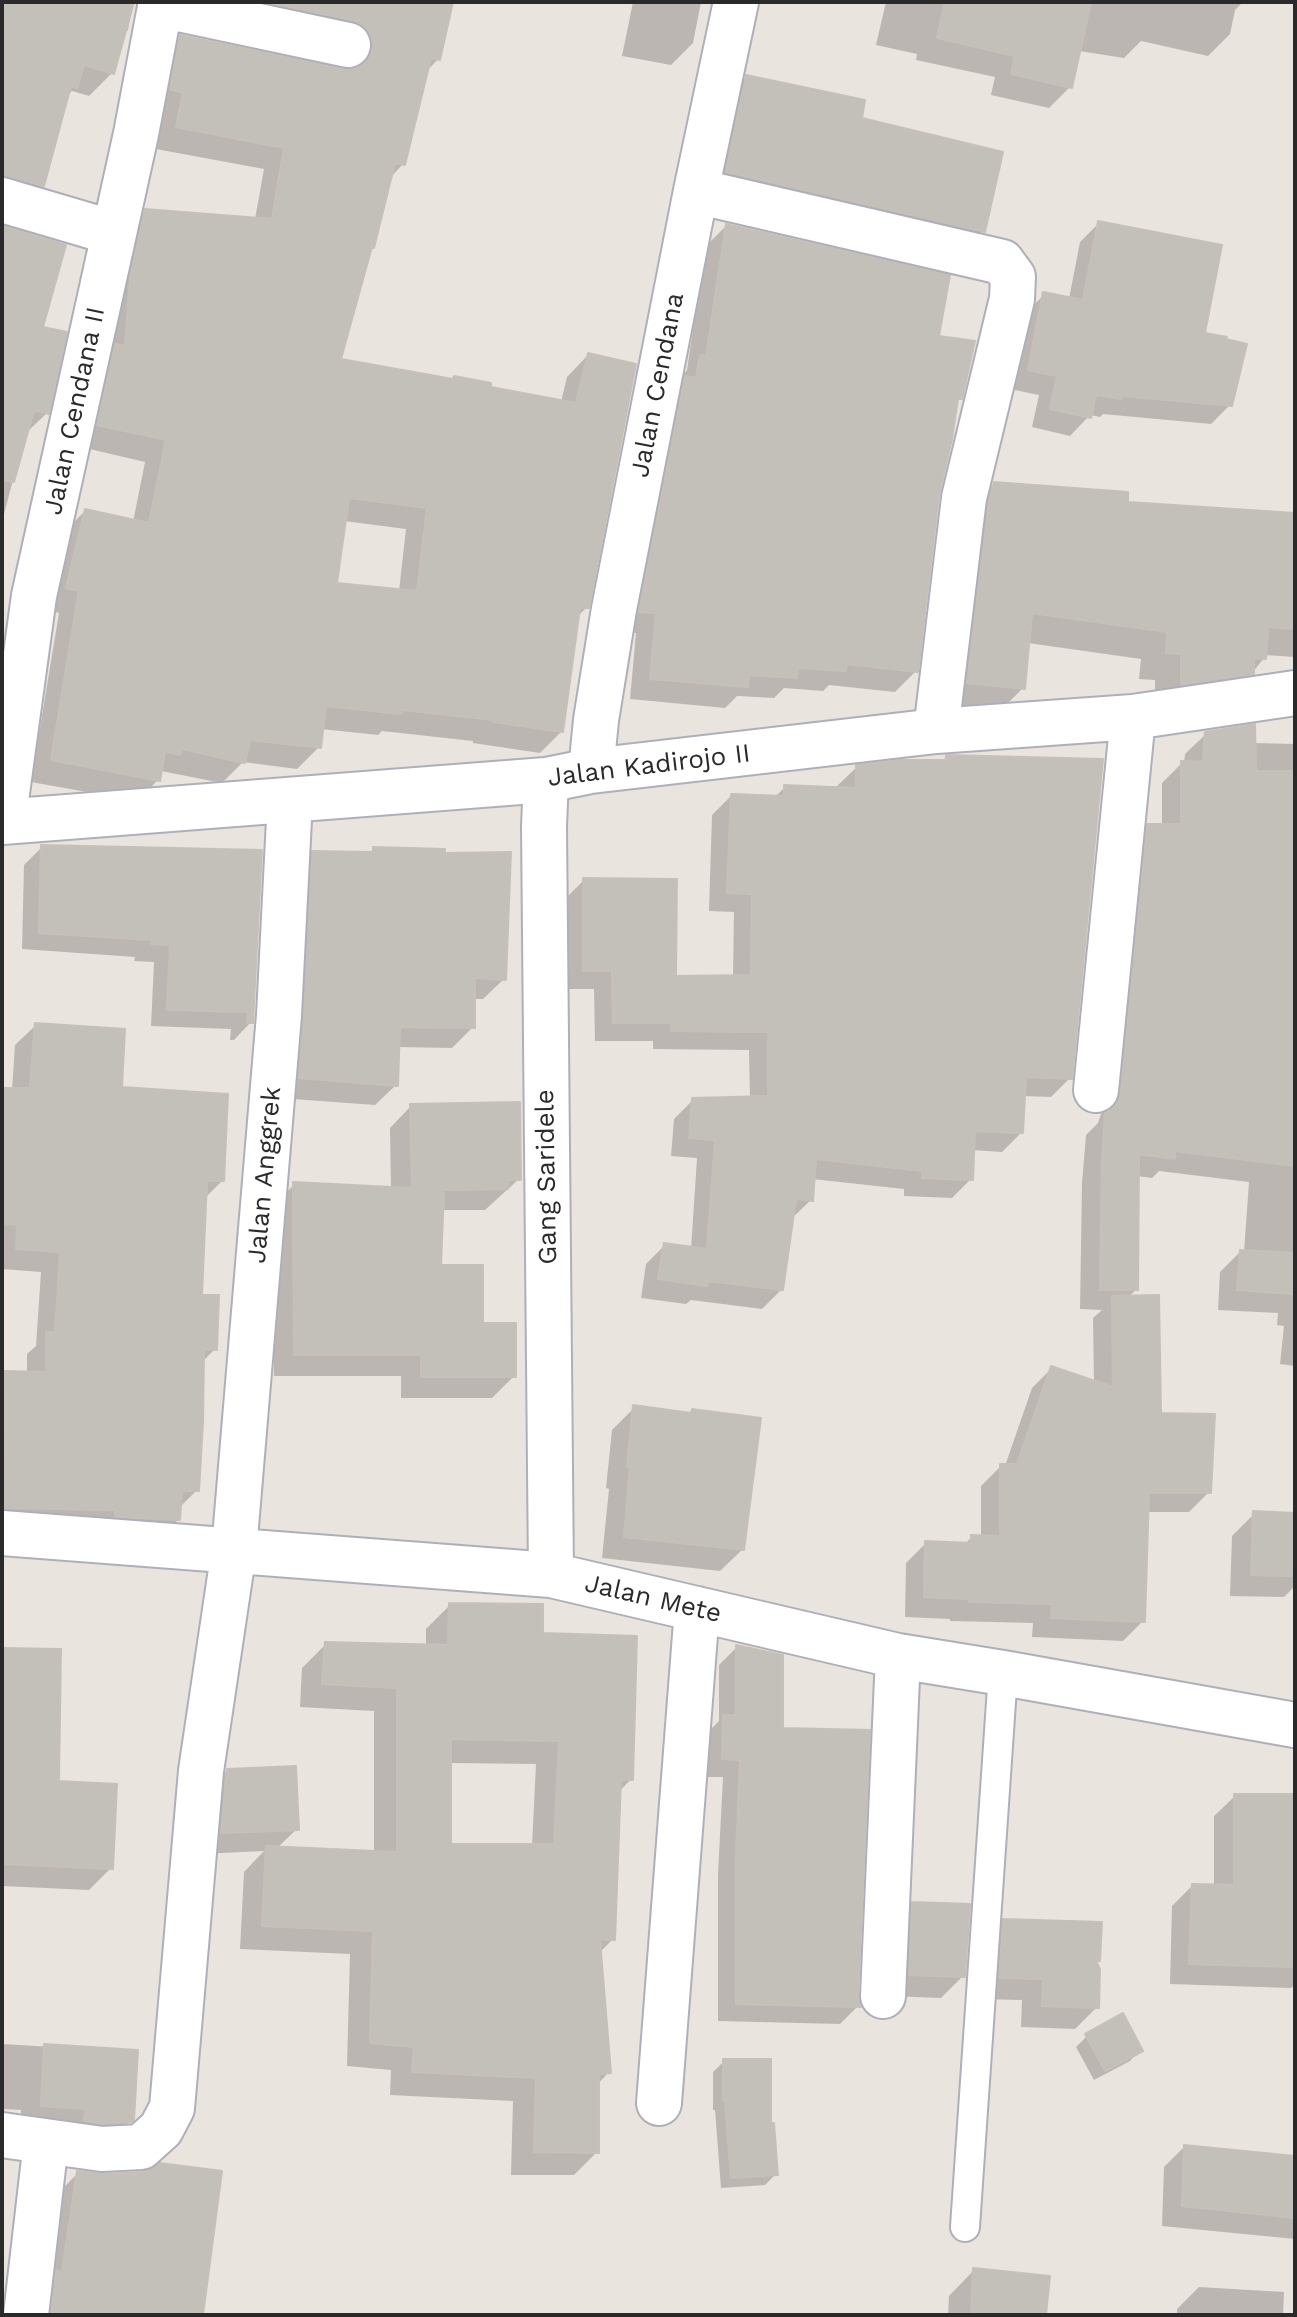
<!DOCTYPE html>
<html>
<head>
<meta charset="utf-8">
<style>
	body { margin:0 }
	#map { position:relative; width:1297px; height:2317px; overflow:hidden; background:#eae4de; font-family:"Work Sans",sans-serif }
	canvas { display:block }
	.frame { position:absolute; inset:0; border:4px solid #2a2a2a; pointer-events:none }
</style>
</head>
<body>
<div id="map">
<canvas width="1297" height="2317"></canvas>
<div class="frame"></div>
</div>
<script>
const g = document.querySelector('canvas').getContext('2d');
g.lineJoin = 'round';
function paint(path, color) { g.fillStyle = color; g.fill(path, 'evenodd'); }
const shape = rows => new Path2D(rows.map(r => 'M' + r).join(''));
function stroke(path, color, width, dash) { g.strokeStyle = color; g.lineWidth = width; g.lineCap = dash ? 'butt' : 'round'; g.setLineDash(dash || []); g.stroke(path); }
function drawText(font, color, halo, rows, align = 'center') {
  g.font = font + ' "Work Sans",sans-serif'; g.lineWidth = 6; g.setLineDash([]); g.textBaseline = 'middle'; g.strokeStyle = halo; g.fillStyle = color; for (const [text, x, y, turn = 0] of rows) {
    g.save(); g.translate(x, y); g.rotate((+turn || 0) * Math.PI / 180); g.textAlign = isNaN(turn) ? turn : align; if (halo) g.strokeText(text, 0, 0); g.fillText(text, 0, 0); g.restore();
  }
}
const shadow = shape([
	[2,2,133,2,128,30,123,36,112,73,89,96,72,91,66,96,42,185,19,208,2,203],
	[281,2,451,2,438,59,426,72,403,164,389,179,339,360,561,402,567,377,588,355,587,607,576,618,562,731,540,753,473,743,473,741,382,731,378,735,321,729,319,747,297,769,243,762,222,783,161,771,158,780,137,801,31,782,59,613,45,609,64,532,85,511,133,522,145,462,77,446,124,233,146,211,255,219,264,169,156,149,162,114,149,111,159,59,181,37,352,71,351,59,274,29],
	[344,521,406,529,399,591,335,585],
	[633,2,701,2,693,43,671,65,622,56],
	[886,2,1243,2,1235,10,1230,34,1208,56,1141,41,1124,58,1079,51,1070,87,1049,108,991,95,995,77,916,60,917,54,876,45],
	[747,77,859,120,983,231,955,259,699,199,719,104],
	[1098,224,1230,405,1211,424,1103,414,1100,417,1090,415,1070,436,1032,427,1039,395,1010,389,1025,313,1044,295,1069,299,1080,242],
	[726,226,937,337,960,398,956,403,937,494,916,671,895,692,829,685,823,691,784,688,774,698,737,696,725,708,630,699,636,633,619,632,680,378,687,370,705,247],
	[2,228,40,329,47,413,25,434,2,522],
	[994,484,1125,504,1295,515,1295,657,1265,655,1264,658,1252,673,1224,700,1155,711,1155,680,1139,679,1141,659,1028,643,1023,688,996,715,941,710,967,512],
	[1206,734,1253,743,1295,744,1295,1366,1280,1364,1284,1326,1277,1325,1278,1313,1218,1310,1220,1272,1240,1252,1244,1252,1249,1182,1159,1171,1152,1178,1137,1176,1136,1290,1127,1298,1159,1415,1209,1492,1189,1512,1147,1512,1143,1621,1123,1641,1032,1637,1033,1623,950,1621,950,1619,905,1617,906,1563,926,1543,964,1545,972,1537,981,1537,981,1486,1001,1466,1005,1466,1032,1388,1052,1368,1094,1383,1093,1318,1102,1310,1080,1309,1082,1183,1086,1135,1098,1123,1101,1114,1128,847,1148,826,1162,826,1162,783,1182,763,1184,763,1185,754],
	[946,757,1070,1078,1051,1097,1023,1096,1021,1133,1002,1152,972,1150,971,1179,952,1198,904,1196,904,1189,812,1179,811,1200,791,1219,781,1290,762,1309,691,1300,686,1304,641,1298,646,1264,665,1245,691,1249,697,1158,671,1156,674,1119,693,1100,750,1099,749,1050,653,1049,653,1041,595,1041,594,989,565,989,565,899,584,880,674,978,733,977,734,912,709,911,712,815,731,796,774,798,785,787,837,789,837,786,857,767,942,762],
	[42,847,260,852,251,1022,234,1040,230,1040,231,1029,151,1026,154,962,134,961,135,957,22,949,24,865],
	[374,849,504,979,483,999,473,999,473,1027,452,1048,398,1047,396,1085,375,1105,279,1098,293,873,313,853,369,854],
	[36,1025,120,1089,222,1181,204,1199,200,1296,215,1349,202,1362,197,1490,179,1508,178,1520,158,1540,2,1528,2,1377,6,1373,27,1374,27,1354,36,1346,41,1272,2,1269,2,1090,12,1090,15,1045],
	[411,1106,519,1179,485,1210,441,1210,439,1267,481,1325,514,1376,492,1398,401,1398,401,1376,274,1376,272,1206,294,1185,391,1189,390,1128],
	[634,1408,689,1414,692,1411,743,1549,720,1571,602,1558,609,1489,606,1488,612,1430],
	[1254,1514,1295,1515,1295,1586,1284,1597,1230,1596,1232,1536],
	[450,1605,541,1635,631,1779,619,1792,613,1939,599,1953,609,2072,597,2085,597,2152,574,2175,511,2175,513,2101,390,2095,391,2070,347,2066,350,1954,240,1949,244,1872,264,1851,200,1854,205,1793,227,1771,297,1829,277,1848,374,1853,374,1711,300,1707,302,1668,326,1644,426,1647,426,1629],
	[449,1763,536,1764,532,1846,449,1846],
	[737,1647,781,1730,856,1995,858,2006,840,2024,718,2021,718,1874,723,1777,704,1777,705,1735,719,1721,719,1665],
	[2,1650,57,1783,111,1868,89,1890,2,1886],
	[1235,1796,1295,1796,1295,1984,1291,1988,1170,1984,1172,1906,1192,1886,1214,1887,1214,1816],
	[913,1904,963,1976,941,1998,888,1996,891,1926],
	[1004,1921,1098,1960,1095,1964,1097,2007,1075,2029,1021,2027,1022,2000,978,1999,982,1943],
	[1087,2036,1140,2050,1130,2061,1094,2080,1076,2047],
	[2,2044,136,2052,132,2119,107,2144,20,2128,21,2110,2,2109],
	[724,2061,769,2126,776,2174,765,2185,721,2188,715,2110,713,2110,713,2072],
	[1184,2147,1295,2158,1295,2239,1162,2226,1164,2167],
	[78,2173,201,2314,206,2315,33,2315,56,2195],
	[974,2270,1044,2315,948,2315,949,2296],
	[1199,2287,1284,2292,1283,2315,1177,2315,1177,2309]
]);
const building = shape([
	[2,2,134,2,114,74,84,65,77,88,71,86,44,186,2,176,2,2],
	[266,2,453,2,440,60,431,58,405,165,395,163,374,248,372,247,341,359,453,379,454,376,491,383,491,387,576,403,588,353,636,364,589,608,580,608,563,732,493,722,494,720,402,710,401,714,326,706,321,748,250,740,245,763,182,749,180,755,165,751,160,781,51,760,79,591,66,588,85,509,149,523,166,440,97,425,115,344,125,346,130,278,145,209,272,219,284,148,176,127,183,93,170,89,180,35,343,69,356,68,366,62,372,51,371,37,365,27,354,21,266,2],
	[349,498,427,508,417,591,337,583,349,498],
	[945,2,1091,2,1072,88,1011,74,1015,56,937,38,945,2],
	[746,75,865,100,862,118,1003,152,985,232,726,172,746,75],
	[1098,221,1222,245,1205,333,1227,337,1226,339,1247,344,1232,406,1122,396,1121,399,1096,395,1091,418,1050,409,1057,376,1028,370,1043,292,1083,300,1098,221],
	[726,224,950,275,939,336,975,341,962,399,958,399,952,439,939,495,918,672,846,664,846,671,798,668,797,678,749,675,748,687,650,679,656,613,639,612,685,376,696,378,700,355,706,356,726,224],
	[2,226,66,245,43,327,67,332,49,414,34,410,14,482,2,480,2,226],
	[994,482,1128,492,1128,502,1295,513,1295,629,1268,627,1266,659,1254,658,1254,674,1181,685,1181,654,1166,653,1167,632,1032,613,1025,689,967,683,989,502,994,482],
	[1255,724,1256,771,1295,771,1295,1166,1175,1151,1175,1159,1139,1154,1138,1290,1100,1290,1102,1161,1105,1113,1116,1105,1121,1092,1147,824,1181,824,1181,761,1203,762,1205,732,1255,724],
	[946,755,1103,759,1072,1079,1026,1077,1023,1133,975,1131,973,1180,922,1178,922,1171,816,1159,813,1201,796,1199,783,1290,708,1281,707,1286,658,1279,664,1243,707,1249,715,1140,689,1138,692,1098,768,1096,768,1032,671,1031,672,1023,613,1023,612,971,583,971,583,878,677,879,676,976,751,975,752,894,727,893,731,794,784,796,784,785,856,788,856,765,900,760,946,760,946,755],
	[41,845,262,850,253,1023,247,1023,248,1012,167,1010,170,945,151,944,151,940,39,933,41,845],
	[373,847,445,849,445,853,511,852,506,980,475,978,475,1028,400,1027,398,1086,299,1078,312,851,373,852,373,847],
	[35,1023,125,1029,122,1087,228,1094,224,1181,207,1181,202,1295,219,1295,217,1350,204,1349,203,1423,199,1491,182,1491,180,1520,115,1517,115,1510,3,1508,5,1371,46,1372,46,1332,55,1332,60,1252,16,1249,17,1225,2,1223,2,1088,30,1088,35,1023],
	[520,1102,521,1180,508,1180,508,1189,444,1190,441,1265,483,1265,483,1323,516,1323,516,1377,421,1377,421,1355,294,1355,293,1182,412,1188,410,1104,520,1102],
	[1240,1250,1295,1253,1295,1294,1237,1290,1240,1250],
	[1159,1295,1161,1413,1215,1414,1211,1493,1149,1493,1145,1622,1051,1618,1052,1604,969,1602,969,1599,924,1597,925,1541,971,1543,971,1535,1000,1536,1000,1464,1017,1464,1051,1366,1113,1387,1112,1296,1159,1295],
	[633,1405,691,1413,692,1409,761,1418,744,1550,624,1537,630,1467,627,1467,633,1405],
	[1253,1511,1295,1513,1295,1576,1251,1575,1253,1511],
	[449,1603,543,1604,543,1633,637,1636,633,1780,621,1780,615,1940,600,1940,611,2073,599,2074,599,2153,534,2152,536,2078,412,2072,414,2047,370,2043,373,1931,262,1926,266,1846,397,1852,397,1688,322,1684,325,1642,448,1645,449,1603],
	[451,1739,559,1741,554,1844,451,1844,451,1739],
	[736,1645,783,1655,783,1728,870,1730,858,1995,861,2007,736,2004,736,1855,740,1760,722,1759,723,1715,736,1715,736,1645],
	[2,1648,61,1649,59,1781,117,1784,113,1869,2,1864,2,1648],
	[296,1766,299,1830,221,1833,227,1769,296,1766],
	[1234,1794,1295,1794,1295,1967,1189,1964,1192,1884,1234,1885,1234,1794],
	[912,1902,970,1904,965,1977,909,1975,912,1902],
	[1003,1919,1102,1922,1100,1961,1096,1961,1100,1969,1099,2008,1042,2006,1043,1979,999,1978,1003,1919],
	[1123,2013,1143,2051,1105,2071,1085,2034,1123,2013],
	[44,2044,138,2050,134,2120,131,2122,103,2124,84,2121,86,2109,41,2106,44,2044],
	[723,2059,771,2059,771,2124,774,2123,778,2175,731,2178,725,2100,723,2100,723,2059],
	[1184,2145,1295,2156,1295,2218,1182,2206,1184,2145],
	[160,2163,222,2171,203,2315,51,2315,56,2270,62,2272,77,2171,103,2174,142,2172,160,2163],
	[973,2268,1050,2276,1046,2315,971,2315,973,2268]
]);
const lane = shape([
	[965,2227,1003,1673]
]);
const street = shape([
	[160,5,348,45],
	[696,191,1002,262,1013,277,1012,299,964,498,936,731],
	[2,200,114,233],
	[591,771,596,720,614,609,696,191,736,2],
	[546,780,544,826,551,1575],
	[2,822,546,780,591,771,936,731,1133,717,1295,693],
	[3,822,34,596,136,134,161,2],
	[1096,1090,1133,717],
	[2,1533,551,1575,898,1656,1003,1673,1295,1725],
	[883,1996,898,1656],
	[659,2103,697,1609],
	[2,2135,102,2149,141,2147,161,2129,172,2108,201,1771,234,1550,279,1015,290,800],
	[26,2315,46,2142]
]);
const streetNames = [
	["Jalan Cendana",658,385,-79],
	["Jalan Cendana II",75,411,-78],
	["Jalan Kadirojo II",649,766,-7],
	["Jalan Anggrek",265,1175,-85],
	["Gang Saridele",547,1177,-91],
	["Jalan Mete",653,1599,13]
];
paint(shadow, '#0003');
paint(building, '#c3bfb9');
stroke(building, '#c6c0b8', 2);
stroke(lane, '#aeb0b9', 32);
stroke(street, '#aeb0b9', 48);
stroke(lane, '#fff', 28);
stroke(street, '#fff', 44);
drawText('26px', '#2a2a2a', '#fff', streetNames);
</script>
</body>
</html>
